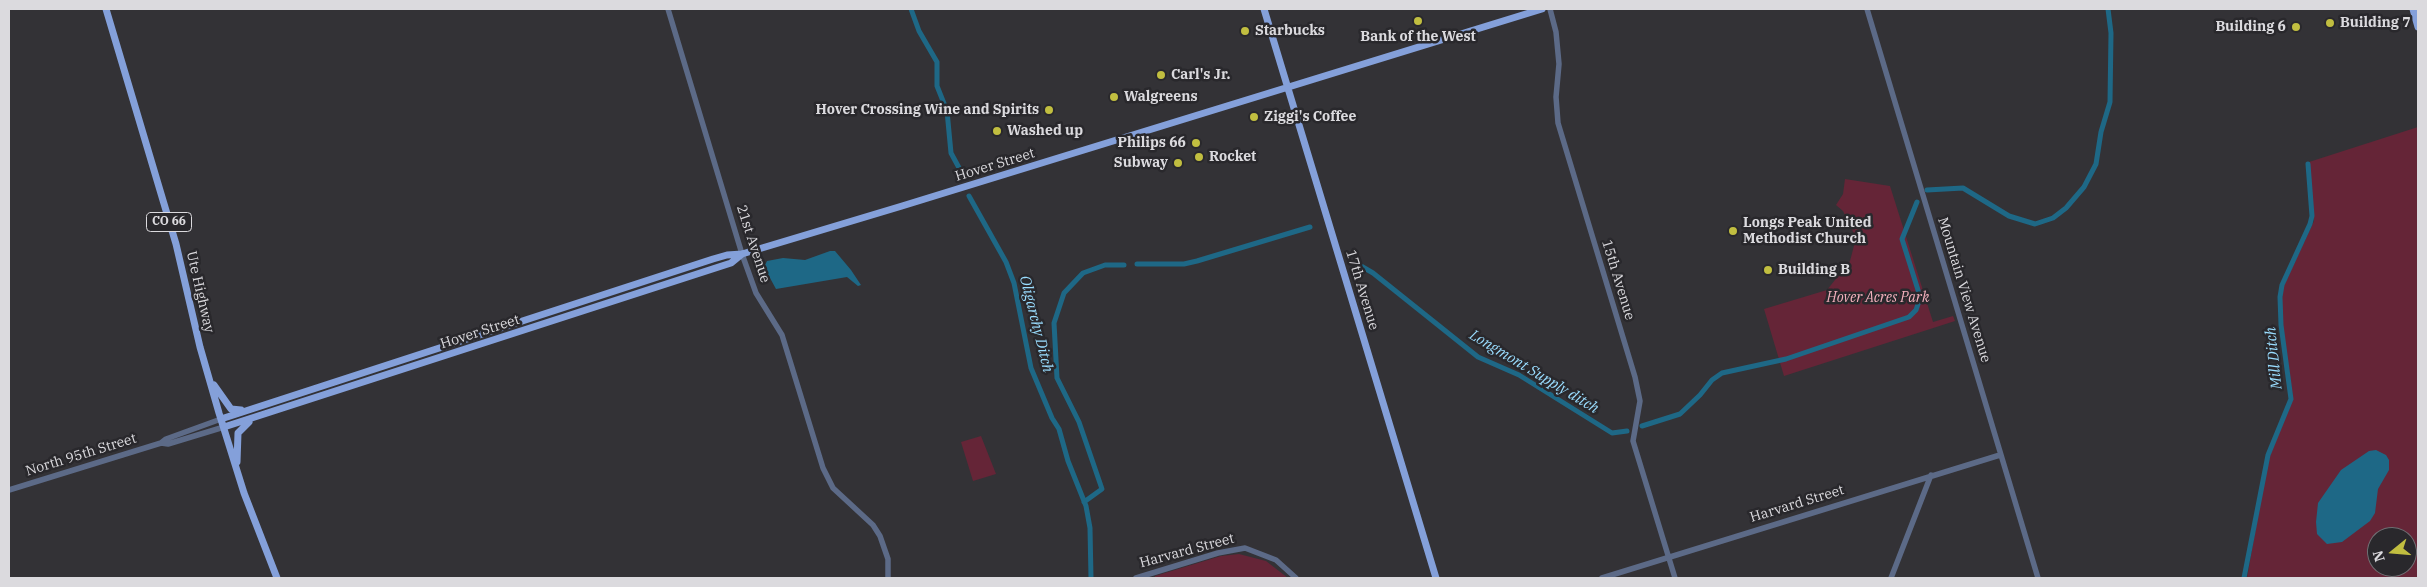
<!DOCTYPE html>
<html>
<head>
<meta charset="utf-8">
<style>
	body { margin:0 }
	#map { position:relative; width:2427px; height:587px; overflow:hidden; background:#333236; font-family:"IBM Plex Serif",serif }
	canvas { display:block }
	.frame { position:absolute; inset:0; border:10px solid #dbdade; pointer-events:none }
	.north { position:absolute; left:2367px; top:527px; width:50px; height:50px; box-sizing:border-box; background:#29282c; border:1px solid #706f73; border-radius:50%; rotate:253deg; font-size:14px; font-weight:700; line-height:20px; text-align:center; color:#dbdade }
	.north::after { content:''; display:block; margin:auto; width:18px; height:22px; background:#c1be40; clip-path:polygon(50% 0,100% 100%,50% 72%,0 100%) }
</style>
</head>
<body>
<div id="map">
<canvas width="2427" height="587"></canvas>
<div class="frame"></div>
<div class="north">N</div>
</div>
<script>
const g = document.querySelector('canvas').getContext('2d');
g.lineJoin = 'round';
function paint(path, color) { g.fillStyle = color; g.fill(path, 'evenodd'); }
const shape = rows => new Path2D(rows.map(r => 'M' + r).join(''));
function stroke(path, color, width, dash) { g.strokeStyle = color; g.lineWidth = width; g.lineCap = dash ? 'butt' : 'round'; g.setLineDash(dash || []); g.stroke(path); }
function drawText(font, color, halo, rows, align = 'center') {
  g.font = font + ' "IBM Plex Serif",serif'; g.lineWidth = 5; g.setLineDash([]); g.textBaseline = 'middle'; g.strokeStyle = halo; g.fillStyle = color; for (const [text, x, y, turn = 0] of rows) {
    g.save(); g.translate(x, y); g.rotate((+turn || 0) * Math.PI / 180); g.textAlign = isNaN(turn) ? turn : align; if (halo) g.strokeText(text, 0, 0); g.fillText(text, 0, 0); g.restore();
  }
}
const green = shape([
	[2418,127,2418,578,2247,578,2263,486,2271,451,2293,398,2282,324,2282,297,2283,287,2314,221,2309,162],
	[2377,537,2407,537,2407,567,2377,567],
	[1845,179,1890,186,1933,322,1953,316,1955,321,1784,376,1764,309,1827,290,1850,261,1856,238,1843,211,1836,205,1843,194],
	[981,436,996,474,973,481,961,442],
	[1239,554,1266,561,1288,578,1155,578,1155,576,1221,556]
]);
const water = shape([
	[830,251,835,251,851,270,861,285,858,286,847,277,776,289,764,267,767,261,783,258,805,260],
	[2376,450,2386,455,2389,460,2389,470,2378,489,2375,513,2370,521,2342,542,2327,544,2317,534,2316,522,2318,503,2341,470,2369,451]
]);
const canal = shape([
	[911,9,919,31,937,62,937,86,947,111,951,153,964,177],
	[1927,190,1963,188,2009,216,2035,224,2053,218,2066,208,2084,187,2096,164,2101,132,2110,102,2111,33,2108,9],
	[969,196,1006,262,1014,283,1031,368,1052,418,1059,429,1068,461,1086,506,1090,528,1091,578],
	[1137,264,1184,264,1197,261,1310,227],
	[1361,266,1373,273,1478,357,1519,375,1612,433,1627,431],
	[1642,426,1680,414,1700,395,1712,380,1722,373,1786,359,1909,317,1916,310,1919,301,1918,290,1902,239,1917,202],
	[1084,502,1102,489,1079,422,1057,378,1054,323,1064,293,1083,273,1105,265,1124,265],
	[2244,578,2268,455,2291,399,2281,325,2280,297,2282,285,2310,224,2312,216,2308,164]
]);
const minor = shape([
	[668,9,742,254,756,293,782,335,823,468,833,488,873,525,880,536,888,559,888,578],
	[1550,9,1556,32,1559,64,1556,97,1558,123,1635,377,1640,401,1633,441,1675,578],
	[1867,9,2038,578],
	[161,443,166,439,221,419],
	[9,490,161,443,168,444,224,427],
	[1136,578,1218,553,1245,548,1276,560,1296,578],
	[1602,578,2000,455],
	[1891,578,1931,475]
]);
const major = shape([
	[106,9,176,244,200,347,219,413,244,493,277,578],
	[1264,9,1436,578],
	[2413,9,2418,27],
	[214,385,231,409,241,410],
	[221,419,713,259,727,255,742,254,902,206,1542,9],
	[224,427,731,263,742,254],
	[237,462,238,433,249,422]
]);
const markers = [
	[1418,21,5,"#c1be40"],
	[2330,23,5,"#c1be40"],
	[2296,27,5,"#c1be40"],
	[1245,31,5,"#c1be40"],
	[1161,75,5,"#c1be40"],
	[1114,97,5,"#c1be40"],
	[1049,110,5,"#c1be40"],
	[1254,117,5,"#c1be40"],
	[997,131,5,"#c1be40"],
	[1196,143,5,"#c1be40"],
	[1199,157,5,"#c1be40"],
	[1178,163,5,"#c1be40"],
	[1733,231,5,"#c1be40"],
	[1768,270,5,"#c1be40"]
];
const shields = [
	[169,222,45]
];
const shieldNames = [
	["CO 66",169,222]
];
const poiNames = [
	["Building 7",2340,23],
	["Building 6",2286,27,"right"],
	["Starbucks",1255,31],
	["Bank of the West",1418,37,"center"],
	["Carl's Jr.",1171,75],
	["Walgreens",1124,97],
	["Hover Crossing Wine and Spirits",1039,110,"right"],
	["Ziggi's Coffee",1264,117],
	["Washed up",1007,131],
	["Philips 66",1186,143,"right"],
	["Rocket",1209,157],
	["Subway",1168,163,"right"],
	["Longs Peak United",1743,223],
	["Methodist Church",1743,239],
	["Building B",1778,270]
];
const streetNames = [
	["Hover Street",995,165,-17],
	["21st Avenue",753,244,72],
	["15th Avenue",1618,280,73],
	["17th Avenue",1362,290,73],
	["Mountain View Avenue",1964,290,73],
	["Ute Highway",200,292,77],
	["Hover Street",480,332,-18],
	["North 95th Street",81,455,-17],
	["Harvard Street",1797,504,-17],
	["Harvard Street",1187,551,-15]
];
const parkNames = [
	["Hover Acres Park",1878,298]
];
const waterNames = [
	["Oligarchy Ditch",1036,324,76],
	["Mill Ditch",2274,358,-96],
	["Longmont Supply ditch",1534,372,31]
];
paint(green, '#652537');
paint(water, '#1e6886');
stroke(canal, '#1e6886', 5);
stroke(minor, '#5c6a87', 5.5);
stroke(major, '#84a0da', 7);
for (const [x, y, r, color] of markers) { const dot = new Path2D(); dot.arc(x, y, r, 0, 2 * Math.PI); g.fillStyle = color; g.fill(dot); stroke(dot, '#29282c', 2); }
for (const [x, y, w] of shields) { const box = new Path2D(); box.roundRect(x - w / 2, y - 9.5, w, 19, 4); g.fillStyle = '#29282c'; g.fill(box); stroke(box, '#dbdade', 1); }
drawText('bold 12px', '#dbdade', null, shieldNames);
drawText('bold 14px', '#dbdade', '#29282c', poiNames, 'left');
drawText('14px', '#dbdade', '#29282c', streetNames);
drawText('italic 14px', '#f5b1be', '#29282c', parkNames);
drawText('italic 15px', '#9addff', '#29282c', waterNames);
</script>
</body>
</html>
